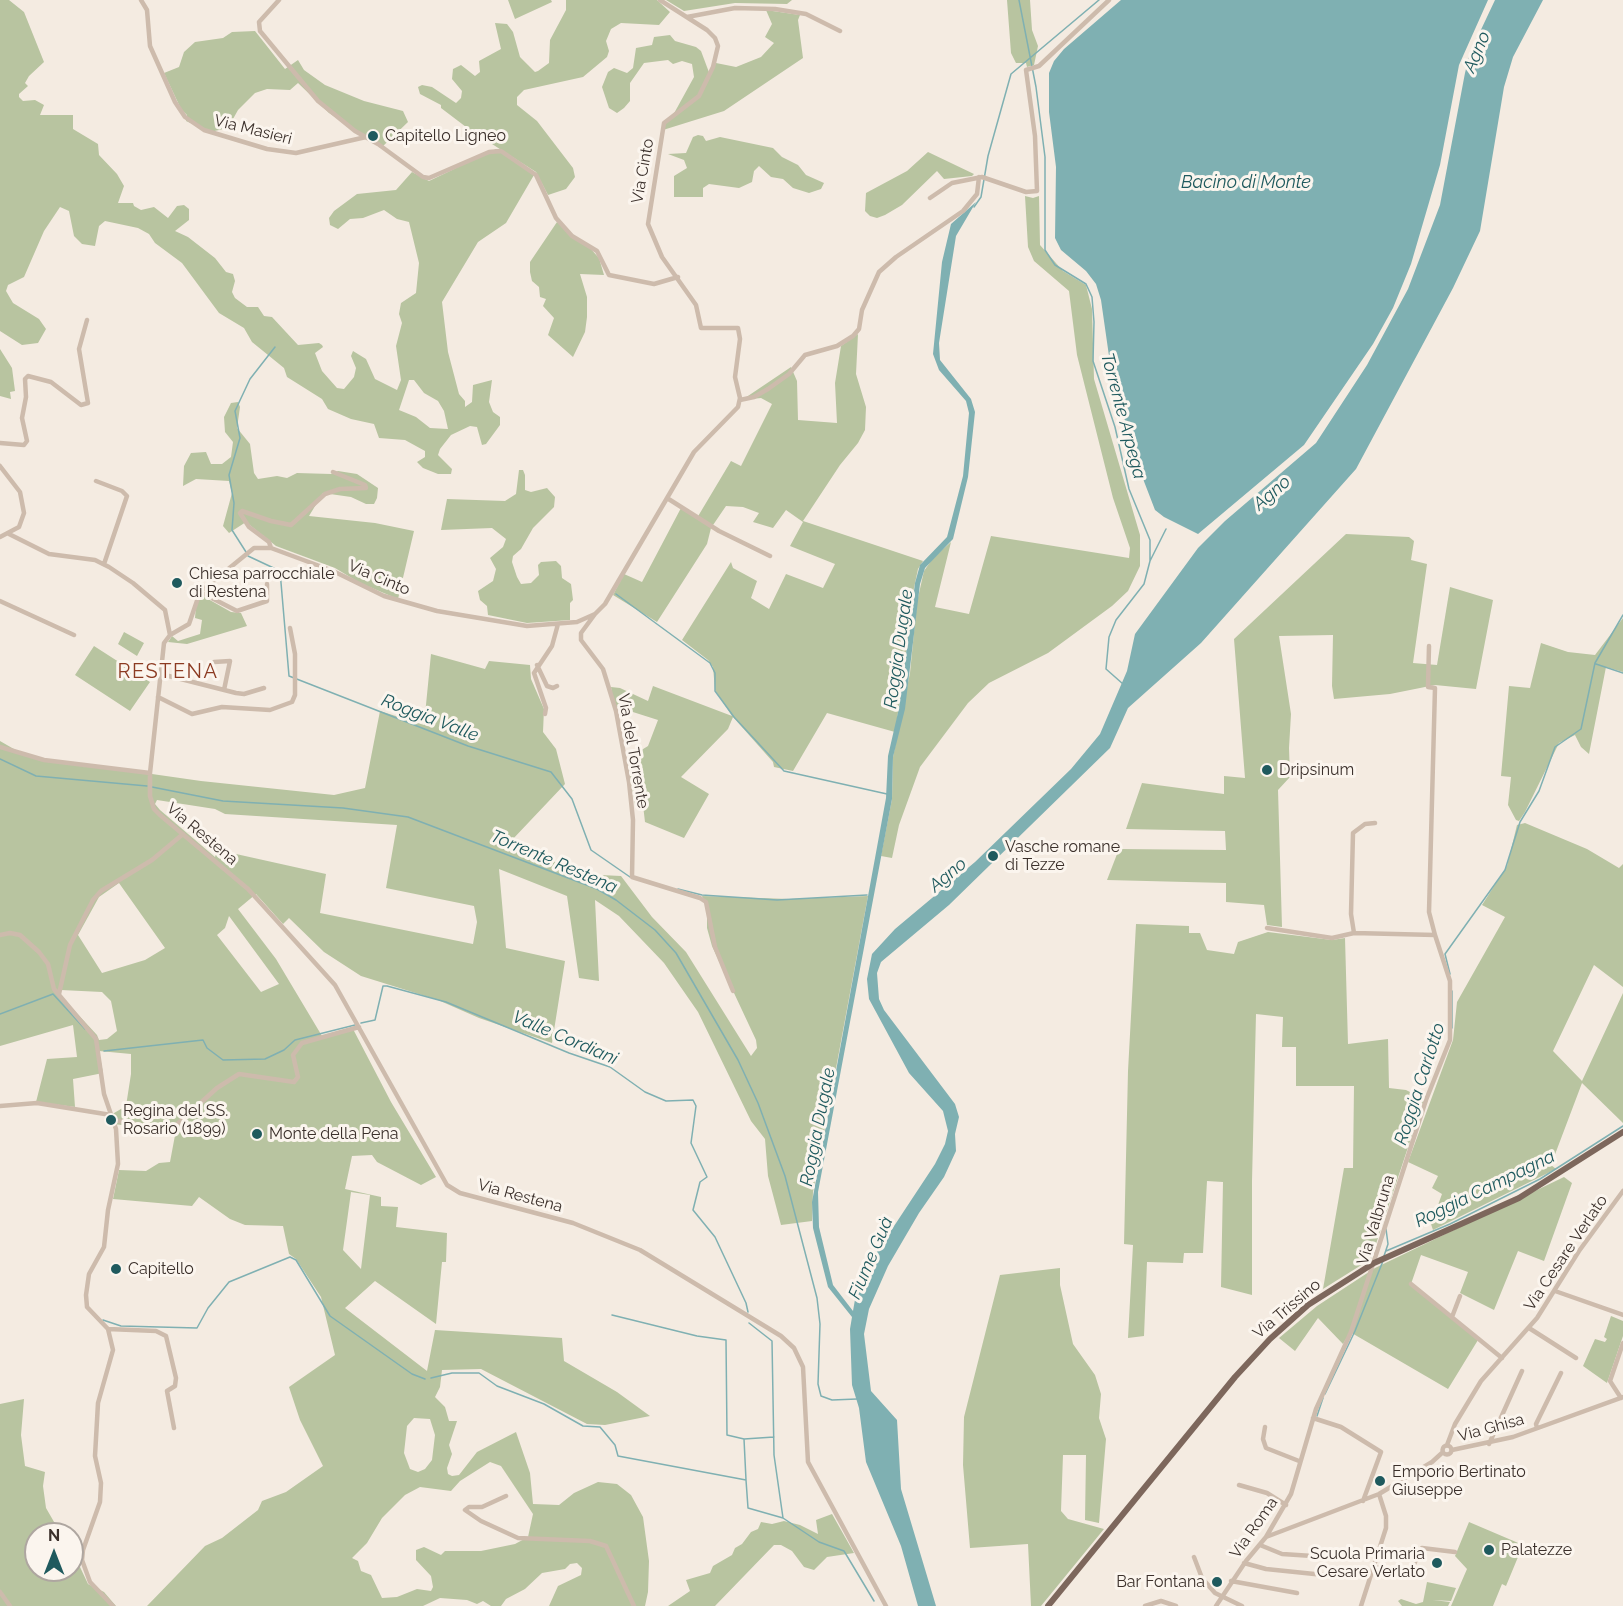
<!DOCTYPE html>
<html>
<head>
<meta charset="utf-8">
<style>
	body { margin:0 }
	#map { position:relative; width:1623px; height:1606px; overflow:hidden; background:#f4ebe1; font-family:Raleway,sans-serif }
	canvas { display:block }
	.north { position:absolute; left:24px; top:1522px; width:60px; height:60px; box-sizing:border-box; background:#fbf5ee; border:2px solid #aea6a0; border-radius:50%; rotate:0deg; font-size:16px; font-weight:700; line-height:24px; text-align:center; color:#3b302b }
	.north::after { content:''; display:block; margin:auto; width:21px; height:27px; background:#1f5a5e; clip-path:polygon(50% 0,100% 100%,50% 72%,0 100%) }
</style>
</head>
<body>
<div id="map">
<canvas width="1623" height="1606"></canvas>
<div class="north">N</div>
</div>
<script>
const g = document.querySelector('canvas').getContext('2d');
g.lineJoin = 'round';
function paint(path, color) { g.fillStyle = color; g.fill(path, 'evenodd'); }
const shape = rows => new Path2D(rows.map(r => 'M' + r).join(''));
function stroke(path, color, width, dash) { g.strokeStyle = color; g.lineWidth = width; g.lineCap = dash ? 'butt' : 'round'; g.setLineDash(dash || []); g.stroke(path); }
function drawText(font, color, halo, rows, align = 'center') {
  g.font = font + ' Raleway,sans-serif'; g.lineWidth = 6; g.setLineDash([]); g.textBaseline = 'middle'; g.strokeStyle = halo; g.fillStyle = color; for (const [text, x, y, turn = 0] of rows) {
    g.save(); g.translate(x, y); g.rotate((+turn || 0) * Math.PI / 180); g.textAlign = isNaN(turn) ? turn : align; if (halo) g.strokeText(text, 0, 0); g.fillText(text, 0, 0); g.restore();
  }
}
const green = shape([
	[0,0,9,0,24,12,44,62,29,76,25,83,28,86,19,94,19,97,23,101,35,100,44,105,40,115,73,115,73,129,98,144,99,155,117,174,124,186,118,203,133,203,134,206,141,210,154,207,168,218,177,206,184,205,189,209,189,220,175,231,188,237,215,258,226,272,233,274,235,281,232,292,235,298,247,307,258,307,264,316,272,317,298,345,319,343,322,345,323,347,315,353,322,371,337,388,344,389,354,377,356,368,351,356,353,351,366,359,375,379,397,390,401,380,396,346,402,323,399,314,401,303,416,293,419,263,409,222,397,219,384,210,363,218,350,219,338,229,330,225,329,218,334,211,357,194,396,190,412,172,429,181,496,149,534,175,506,223,478,242,442,302,448,352,459,394,465,401,465,407,472,402,473,385,492,380,489,402,493,412,500,417,500,425,486,444,482,445,477,427,470,426,451,435,440,449,438,455,452,469,451,474,438,474,423,468,417,462,425,457,425,451,405,440,379,438,374,424,351,419,328,409,322,399,287,377,284,368,252,342,244,328,219,313,182,263,155,243,149,234,138,228,105,221,99,226,95,246,82,244,74,236,69,211,60,207,44,231,24,277,8,285,6,291,13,303,39,319,46,329,38,343,22,345,0,331],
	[409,380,414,380,424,393,438,401,444,411,448,429,430,428,416,417,399,410],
	[508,0,551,0,552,2,515,19],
	[566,0,657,0,670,12,659,25,621,23,611,29,606,41,609,51,607,57,583,77,524,90,517,97,517,105,537,121,573,168,575,177,566,189,548,195,536,172,470,130,441,108,441,105,420,94,418,87,422,85,432,87,456,103,461,98,462,91,452,79,453,69,461,65,475,76,480,72,479,61,501,49,495,23,507,24,513,32,520,57,535,72,538,71,549,63,550,40,566,10],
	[666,0,792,0,787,4,735,3,684,11],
	[1007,0,1030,0,1032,30,1038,46,1034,65,1027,67,1026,63,1016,63,1011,53],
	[766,10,800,15,798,20,803,58,724,111,663,130,664,123,672,117,694,77,692,64,682,61,673,64,668,60,644,63,630,83,630,101,624,108,617,113,609,108,602,87,608,72,614,68,627,73,633,68,636,48,652,45,654,37,670,35,675,41,696,47,701,51,710,75,716,63,736,67,761,57,774,43,765,37,772,24],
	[255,31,285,69,298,60,304,70,325,85,364,101,403,111,408,122,381,148,329,113,298,83,290,90,267,89,255,93,238,110,228,128,210,132,186,121,187,115,181,109,164,73,179,67,184,52,195,42,223,38,232,32],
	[698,135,703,136,706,141,720,137,773,148,782,157,798,165,806,175,824,183,821,189,809,193,793,188,783,179,771,177,759,166,754,171,752,182,739,188,709,184,703,188,703,197,674,197,674,176,687,168,684,160,668,154,686,153,693,137],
	[928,152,974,174,972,176,944,179,937,171,902,205,885,215,877,218,870,216,865,211,866,193,907,171],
	[1025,196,1033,198,1039,196,1040,245,1063,271,1086,285,1092,309,1094,379,1140,535,1140,566,1128,591,1112,606,1048,653,989,683,968,703,920,767,899,825,892,858,881,856,892,799,893,757,910,673,917,602,924,571,933,558,951,542,935,607,969,614,991,536,1129,558,1130,548,1113,498,1077,355,1069,291,1034,261,1028,247],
	[557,222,589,247,599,258,604,275,580,274,587,297,587,317,585,332,573,357,548,335,554,318,543,306,546,299,540,297,539,287,532,281,530,272,530,262],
	[858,334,856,374,866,407,865,430,858,443,840,465,803,521,923,561,918,569,911,602,904,673,895,732,827,713,793,771,774,767,773,762,733,717,728,729,681,777,709,794,684,838,645,822,643,805,635,806,627,759,648,746,658,720,614,706,611,687,620,688,648,701,653,686,732,716,715,690,713,667,708,660,682,640,731,562,733,568,757,581,751,598,769,609,786,574,823,588,835,564,790,546,803,522,786,510,773,528,753,522,759,513,743,507,726,506,711,528,707,544,657,622,613,595,624,574,642,582,681,508,697,518,731,461,741,466,772,404,761,398,742,400,791,367,797,381,798,420,837,423,835,383,841,346],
	[0,349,12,368,15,391,10,392,11,399,0,396],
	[238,402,240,407,237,428,250,444,254,473,258,479,277,476,287,478,297,473,331,474,338,471,357,474,378,488,377,498,374,504,366,504,351,497,323,493,309,516,375,523,414,531,398,599,360,583,335,568,276,546,246,522,229,533,223,526,232,493,229,481,196,479,183,486,184,466,191,453,206,452,211,464,222,464,231,457,233,442,225,432,224,417,231,403],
	[519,470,523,470,525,475,525,490,531,492,547,488,555,497,554,507,533,528,521,549,513,556,512,562,517,577,521,584,531,583,539,575,538,565,541,562,556,561,561,566,562,578,571,584,573,600,570,603,570,620,527,623,488,615,487,606,480,600,478,591,493,581,496,569,490,558,503,547,506,539,492,528,441,530,447,499,505,501,516,494],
	[1346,534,1409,537,1414,541,1411,560,1427,564,1413,663,1437,665,1450,587,1493,600,1476,689,1435,685,1390,694,1334,699,1332,686,1333,635,1279,636,1291,714,1289,748,1290,777,1278,790,1282,927,1267,925,1264,905,1226,902,1226,883,1107,880,1119,849,1226,850,1225,831,1126,829,1142,783,1224,794,1224,776,1245,778,1234,639],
	[201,595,231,612,241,613,247,626,187,644,168,642,172,636,178,641,200,634,202,620,195,618,196,605],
	[1623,618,1623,672,1606,667,1589,754,1581,747,1575,735,1559,743,1525,812,1519,821,1516,820,1508,805,1511,777,1501,776,1509,686,1530,688,1541,643,1568,652,1595,655],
	[124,632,144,643,137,656,118,644],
	[94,646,150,682,130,711,75,675],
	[431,654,485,669,489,661,530,665,531,679,544,709,543,732,556,749,565,784,512,840,579,874,621,876,652,917,686,952,751,1056,757,1048,756,1040,712,946,707,928,707,909,702,896,789,899,868,896,813,1192,812,1221,781,1225,768,1176,765,1139,751,1121,698,1012,664,963,619,916,595,900,599,981,579,978,567,896,499,869,506,948,565,961,552,1043,479,1018,438,1000,361,976,324,952,289,918,283,924,256,894,238,909,276,959,322,1036,353,1029,391,1102,436,1177,421,1185,377,1162,372,1155,352,1156,345,1189,381,1197,381,1206,398,1207,396,1227,447,1233,446,1262,442,1262,436,1324,375,1281,345,1308,427,1371,435,1330,562,1338,564,1361,617,1392,650,1416,605,1425,587,1424,481,1369,442,1370,440,1387,435,1397,445,1407,449,1421,457,1421,449,1445,452,1454,447,1468,448,1474,452,1476,459,1475,477,1452,516,1432,530,1473,533,1504,559,1505,574,1493,598,1482,617,1484,631,1495,643,1517,649,1561,648,1592,645,1606,549,1606,558,1586,581,1575,582,1568,577,1563,570,1564,565,1569,542,1573,525,1589,506,1599,501,1606,491,1606,483,1601,477,1604,467,1600,440,1598,423,1606,147,1606,205,1546,222,1538,258,1510,262,1501,286,1492,323,1466,300,1420,289,1387,335,1355,321,1297,296,1259,289,1254,283,1226,245,1225,230,1219,199,1197,192,1206,113,1199,119,1170,146,1171,159,1163,170,1162,176,1130,112,1124,111,1122,109,1116,126,1106,131,1074,131,1054,99,1051,103,1073,73,1079,75,1107,36,1102,47,1059,77,1057,73,1025,0,1046,0,741,26,756,201,781,334,795,365,788,380,711,424,725],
	[157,800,215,809,225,814,397,825,386,888,474,906,477,922,473,944,320,913,326,874,218,850,215,857,160,810,155,804],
	[119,883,165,948,145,960,102,973,78,935,99,897],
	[229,916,279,984,261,992,217,935,225,928],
	[61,990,102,992,111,1001,117,1031,107,1039,99,1040,97,1035,61,996],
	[351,1192,370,1195,361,1269,343,1250],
	[414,1418,430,1419,435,1435,432,1460,425,1469,418,1472,410,1469,404,1453,407,1426],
	[490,1462,501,1466,533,1514,528,1537,515,1544,481,1551,445,1551,441,1555,424,1547,416,1550,416,1560,431,1576,433,1587,431,1591,417,1589,397,1597,382,1598,371,1575,361,1571,358,1561,352,1558,367,1543,382,1518,405,1495,420,1487,451,1491,460,1481],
	[1525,823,1587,849,1619,868,1623,864,1623,987,1594,965,1553,1051,1582,1081,1623,993,1623,1123,1582,1083,1551,1165,1556,1169,1433,1230,1431,1224,1442,1194,1432,1188,1438,1176,1408,1162,1453,1040,1457,1002,1505,917,1482,905,1507,866,1517,825],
	[1136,924,1189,926,1189,933,1200,933,1207,950,1234,954,1238,942,1268,932,1332,940,1345,938,1348,1044,1388,1039,1389,1088,1406,1090,1424,1099,1371,1259,1323,1289,1344,1168,1353,1168,1354,1086,1296,1086,1296,1047,1282,1047,1283,1017,1256,1014,1252,1181,1252,1295,1221,1287,1223,1182,1207,1181,1203,1253,1184,1253,1183,1263,1147,1262,1144,1336,1128,1338,1133,1245,1124,1244,1128,1071],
	[1564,1177,1572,1183,1544,1261,1518,1251,1494,1310,1460,1293,1468,1272,1421,1255,1411,1284,1478,1340,1448,1389,1350,1332,1343,1344,1318,1318,1295,1351,1279,1338,1317,1306,1375,1268],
	[1060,1268,1060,1285,1073,1344,1095,1375,1101,1394,1099,1418,1106,1439,1099,1523,1085,1520,1086,1455,1063,1455,1061,1511,1068,1519,1104,1529,1041,1606,1031,1606,1028,1544,970,1548,963,1465,964,1417,1000,1275],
	[1611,1316,1623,1321,1623,1336,1607,1383,1583,1366,1595,1339,1605,1342,1607,1339,1604,1337],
	[24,1399,21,1435,25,1466,45,1472,43,1486,46,1508,61,1534,36,1534,36,1570,72,1570,72,1550,88,1584,104,1592,116,1606,0,1606,0,1404],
	[832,1514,854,1553,827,1557,814,1570,804,1567,792,1551,781,1545,774,1545,715,1606,668,1606,690,1591,686,1580,710,1573,713,1566,732,1555,735,1548,742,1544,751,1532,758,1529,761,1522,772,1524,784,1521,800,1525,818,1534,816,1520],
	[1469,1522,1523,1545,1506,1586,1502,1584,1493,1606,1451,1606,1467,1569,1455,1556],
	[1427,1582,1456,1588,1451,1601,1433,1600,1450,1602,1448,1606,1402,1606,1398,1601,1401,1599,1416,1604,1423,1602]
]);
const water = shape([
	[1121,0,1488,0,1459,65,1440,165,1411,264,1393,308,1373,344,1304,445,1198,534,1164,517,1155,510,1140,471,1112,377,1101,300,1096,284,1086,271,1061,250,1055,238,1056,167,1049,112,1049,73,1054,61,1064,49],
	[1495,0,1543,0,1513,57,1504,87,1480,231,1453,288,1356,469,1201,643,1128,708,1110,748,949,905,881,962,877,973,879,999,884,1010,955,1104,959,1117,955,1134,956,1151,944,1177,919,1213,888,1266,869,1309,864,1334,871,1391,897,1420,901,1489,936,1606,918,1606,901,1546,866,1462,859,1408,852,1385,850,1329,852,1317,828,1287,813,1228,812,1202,886,798,888,756,899,708,915,583,920,565,947,537,963,476,969,413,966,401,939,370,933,354,942,262,951,224,976,202,956,236,939,343,940,360,971,399,975,412,968,477,953,539,925,568,920,584,905,709,893,757,892,799,818,1192,819,1227,833,1285,853,1311,857,1288,869,1264,935,1164,945,1144,948,1131,943,1111,909,1073,869,999,867,979,872,954,895,929,975,862,1071,769,1100,734,1127,671,1135,634,1198,548,1225,521,1316,443,1367,365,1408,289,1440,205,1465,73,1470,53]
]);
const stream = shape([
	[1019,0,1036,87,1045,157,1045,250,1055,265,1086,284,1092,297,1094,322,1093,361,1115,427,1129,489,1150,540,1150,561,1144,584,1116,620,1109,637,1106,669,1123,684],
	[974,207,981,197,988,156,1011,74,1099,0],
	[246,552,232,530,234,503,229,475,240,438,235,411,250,379,275,347],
	[248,556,280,571,289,676,468,746,551,772,572,799,591,850,630,877],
	[1150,561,1166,529],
	[616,594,710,663,715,673,715,691,734,717,784,771,887,794],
	[1596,664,1623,673],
	[0,759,36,776,147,786],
	[152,787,223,801,343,808,408,817,597,889,616,900,655,930,676,953,738,1060,758,1103,785,1176,817,1298,820,1324,818,1384,821,1396,832,1400,857,1399],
	[678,889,702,895,777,900,867,895],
	[1450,974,1445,954,1505,870,1520,822,1539,791,1555,747,1581,729,1595,663,1623,615],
	[1452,991,1452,1028],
	[0,1014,53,994,85,1029],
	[361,1023,375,1020,383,986,387,986,446,1002,569,1053,610,1067,645,1092,666,1101,693,1100,696,1106,691,1143,707,1177,700,1182,693,1210,715,1237,746,1303,748,1312],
	[104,1051,203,1040,207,1048,223,1060,265,1059,284,1050,295,1040,355,1025],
	[1386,1251,1450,1224,1540,1179,1623,1126],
	[1384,1256,1388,1244,1386,1229],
	[612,1315,697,1336,726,1340,727,1435,744,1439,774,1437],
	[103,1320,121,1326,197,1328,208,1308,229,1282,290,1257,296,1260,330,1316,412,1374,425,1379],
	[749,1323,772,1341,774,1455,783,1518,819,1542,844,1551,874,1601],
	[431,1378,452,1373,479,1373,497,1386,544,1404,583,1426,600,1427,615,1445,618,1456,746,1480,748,1508,783,1518],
	[1325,1394,1355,1331,1383,1261],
	[1317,1416,1323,1398],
	[744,1439,746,1480]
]);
const minor = shape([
	[141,0,147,10,150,46,175,102,185,117,204,130,267,149,296,153,366,137],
	[279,0,259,22,260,31,318,101,355,131,378,144,423,177,429,178,489,152,501,151,536,175,556,218,572,236,597,251,609,275,654,284,678,277],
	[660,0,707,30,715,38,718,46,713,67,699,96,664,123,648,224,662,257,696,305,701,328,738,328,740,339,735,377,740,398,738,407,694,452,605,604,595,614,577,622,527,626,437,611,384,596,333,571,271,548,254,548,200,592,189,624,170,635,164,643,150,773,150,796,154,809,160,815,248,889,335,985,447,1185,460,1193,573,1223,640,1250,781,1336,794,1348,803,1367,808,1462,886,1606],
	[687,17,735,8,775,9,806,14,840,31],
	[930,198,952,183,982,177,1026,192,1037,191,1035,136,1026,70,1039,66,1109,0],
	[740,400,754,397,768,389,789,374,805,355,837,346,853,336,859,329,862,310,879,272,896,257,963,211,977,194,979,177],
	[0,443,24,445,27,441,22,418,26,397,25,379,28,376,51,382,81,405,88,403,79,349,87,320],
	[0,466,20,492,24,513,19,527,0,537],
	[96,481,122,491,127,496,104,564],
	[667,498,719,531,770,556],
	[9,534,49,554,95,560,109,567,133,583,165,610,170,635],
	[271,548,269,542,249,527,240,513,242,511,271,521,291,525,325,494,340,489,366,488,365,485,333,472],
	[200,592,237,611,267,601,267,584],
	[0,601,74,635],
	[595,614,581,633,581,640,603,669,616,711,629,782,633,820,632,877,700,898,706,902,715,947,733,991],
	[1429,646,1428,687,1435,688,1429,912,1435,935],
	[214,662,230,661,224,690],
	[537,665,547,686,553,688,557,686],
	[161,674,236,693,244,694,264,688],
	[158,697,192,714,222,707,270,710,292,702,295,695,295,654,290,628],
	[545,714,546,708,534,673,552,646,558,624],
	[0,747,44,760,150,773],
	[1354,933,1351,914,1353,833,1365,824,1375,823],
	[0,935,10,933,20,935,39,952,48,964,54,989,96,1039,104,1094,116,1129,118,1164,108,1210,104,1247,89,1274,86,1295,87,1307,108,1329,113,1350,98,1403,95,1456,101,1483,100,1502,83,1550,82,1560,90,1582,113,1606],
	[59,994,70,945,93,900,101,891,152,860,183,834],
	[0,1106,37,1103,111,1115],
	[114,1120,161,1129,173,1128,217,1088,239,1074,294,1082,298,1077,293,1055,302,1043,359,1027],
	[1411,1284,1502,1358],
	[1555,1291,1623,1315],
	[1452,1317,1460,1296],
	[1529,1328,1576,1358],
	[108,1329,156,1331,166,1336,176,1378,175,1386,167,1391,174,1428],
	[1621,1398,1610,1381,1623,1343],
	[1313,1418,1341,1427,1381,1452,1363,1501],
	[1265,1427,1263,1439,1266,1448,1299,1461],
	[1537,1428,1536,1424,1561,1373],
	[1489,1444,1522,1371],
	[1447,1445,1455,1424,1481,1381,1537,1318,1579,1251,1623,1191],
	'1442.5 1450a4.5 4.5 0 1 1 9 0a4.5 4.5 0 1 1-9 0Z',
	[1452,1450,1513,1437,1623,1397],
	[1239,1485,1267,1493,1286,1505],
	[506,1496,482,1507,469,1507,465,1510,481,1521,518,1538,590,1541,606,1546,634,1606],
	[1266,1537,1379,1494,1432,1462,1443,1452],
	[1260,1545,1282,1554,1328,1557],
	[1194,1557,1202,1578,1215,1593,1242,1606],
	[1244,1563,1266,1569,1324,1575],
	[1374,1567,1409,1574,1422,1548,1455,1552],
	[1231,1581,1297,1593],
	[0,1592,10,1606],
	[1145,1606,1161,1601,1176,1606],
	[1216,1606,1246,1561,1266,1537,1291,1494,1316,1409,1351,1332,1426,1100,1450,1040,1450,981,1435,935,1354,933,1332,938,1267,928],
	[1361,1606,1386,1528,1386,1516,1379,1494]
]);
const major = shape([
	[1048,1606,1235,1377,1270,1339,1308,1305,1374,1263,1519,1198,1623,1132]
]);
const markers = [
	[373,136,6,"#1f5a5e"],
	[177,583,6,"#1f5a5e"],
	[1267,770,6,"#1f5a5e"],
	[993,856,6,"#1f5a5e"],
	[111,1120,6,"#1f5a5e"],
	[257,1134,6,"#1f5a5e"],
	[116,1269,6,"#1f5a5e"],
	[1380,1481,6,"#1f5a5e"],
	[1489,1550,6,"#1f5a5e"],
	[1437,1563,6,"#1f5a5e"],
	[1217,1582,6,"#1f5a5e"]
];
const streetNames = [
	["Via Masieri",253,130,14],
	["Via Cinto",643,171,-80],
	["Via Cinto",379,578,23],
	["Via del Torrente",633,751,80],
	["Via Restena",202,834,40],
	["Via Restena",520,1196,15],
	["Via Valbruna",1376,1220,-73],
	["Via Cesare Verlato",1566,1253,-56],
	["Via Trissino",1287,1309,-40],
	["Via Ghisa",1491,1428,-15],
	["Via Roma",1254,1528,-55]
];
const poiNames = [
	["Capitello Ligneo",385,136],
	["Chiesa parrocchiale",189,574],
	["di Restena",189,592],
	["Dripsinum",1279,770],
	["Vasche romane",1005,847],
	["di Tezze",1005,865],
	["Regina del SS.",123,1111],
	["Rosario (1899)",123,1129],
	["Monte della Pena",269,1134],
	["Capitello",128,1269],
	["Emporio Bertinato",1392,1472],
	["Giuseppe",1392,1490],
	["Palatezze",1501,1550],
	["Scuola Primaria",1425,1554,"right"],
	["Cesare Verlato",1425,1572,"right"],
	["Bar Fontana",1205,1582,"right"]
];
const waterNames = [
	["Agno",1477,52,-67],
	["Bacino di Monte",1246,183],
	["Torrente Arpega",1123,416,75],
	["Agno",1272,493,-41],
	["Roggia Dugale",899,649,-82],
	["Roggia Valle",430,718,21],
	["Torrente Restena",554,862,23],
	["Agno",948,875,-40],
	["Valle Cordiani",565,1038,23],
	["Roggia Carlotto",1420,1084,-72],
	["Roggia Dugale",818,1127,-79],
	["Roggia Campagna",1485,1189,-26],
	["Fiume Guà",871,1258,-67]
];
const quarterNames = [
	["RESTENA",168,672]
];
paint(green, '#b8c4a0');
paint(water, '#7fb0b2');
stroke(stream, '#7fb0b2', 1.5);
stroke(minor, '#cdbbac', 4.5);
stroke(major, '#7d675c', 6);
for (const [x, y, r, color] of markers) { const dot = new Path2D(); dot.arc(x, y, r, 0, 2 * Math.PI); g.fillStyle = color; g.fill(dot); stroke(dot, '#fbf5ee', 2); }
drawText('16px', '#3b302b', '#fbf5ee', streetNames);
drawText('16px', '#3b302b', '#fbf5ee', poiNames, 'left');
drawText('italic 18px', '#1f5a5e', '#fbf5ee', waterNames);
g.letterSpacing = '1.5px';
drawText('20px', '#8c3b22', '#fbf5ee', quarterNames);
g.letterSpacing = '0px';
</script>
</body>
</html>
